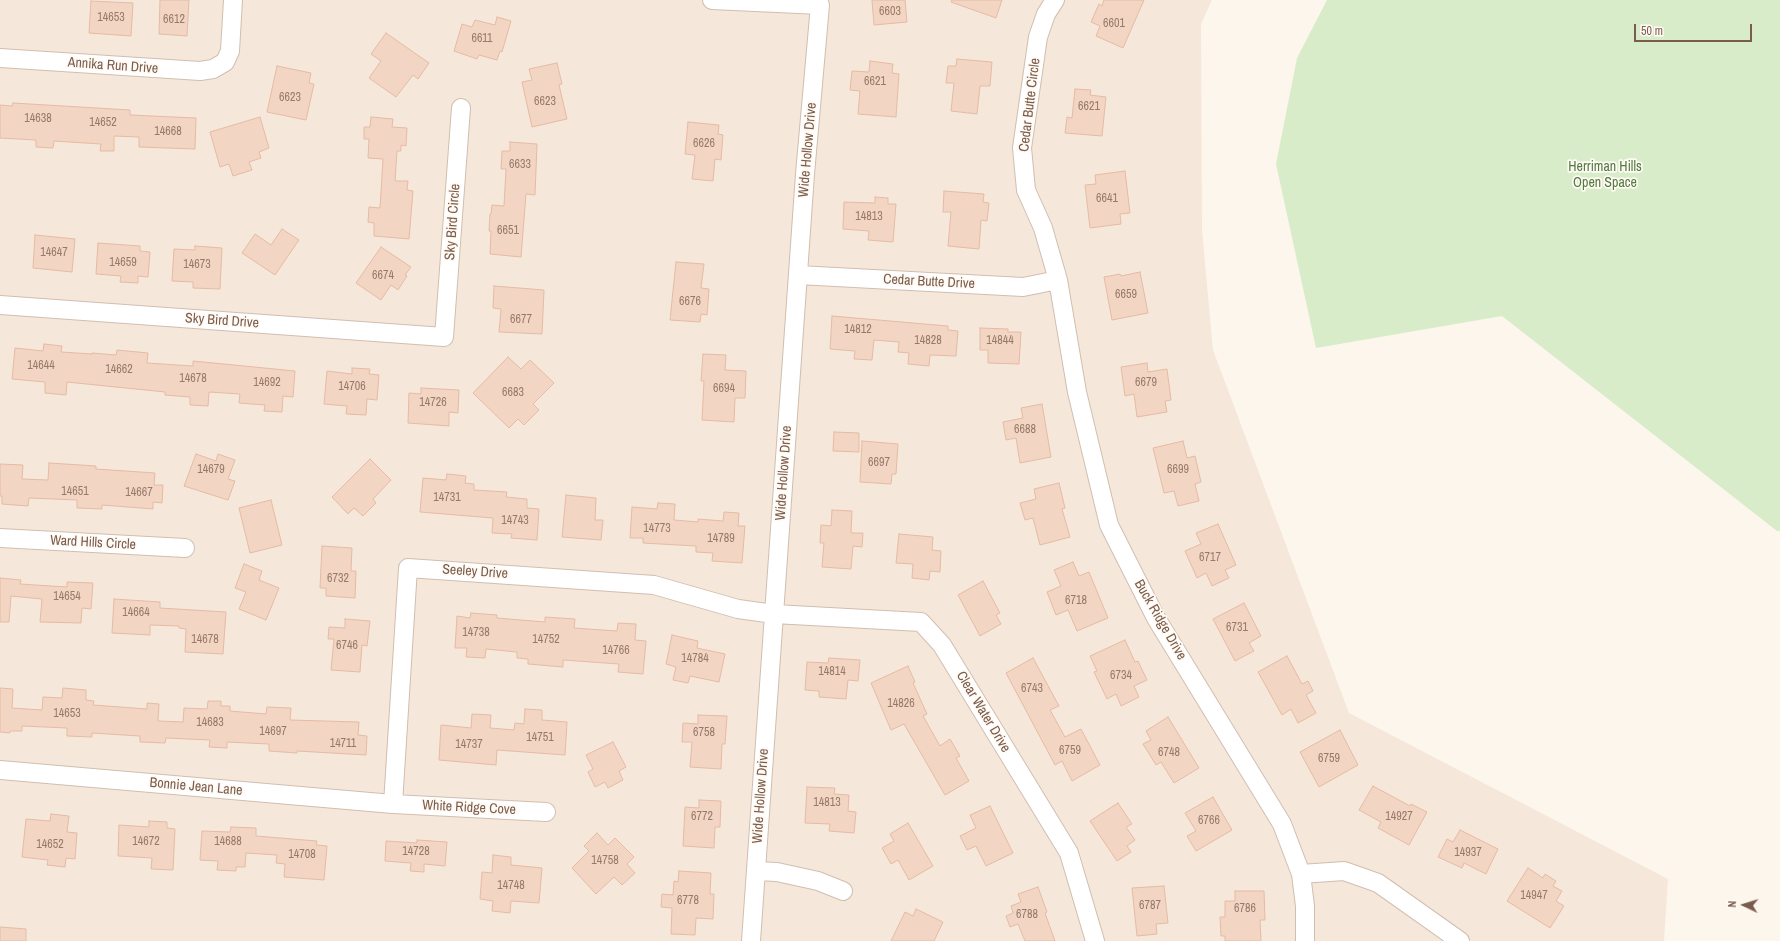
<!DOCTYPE html>
<html>
<head>
<meta charset="utf-8">
<style>
	body { margin:0 }
	#map { position:relative; width:1780px; height:941px; overflow:hidden; background:#fdf6ec; font-family:"Archivo Narrow",sans-serif }
	canvas { display:block }
	.north { position:absolute; left:1724px; top:885px; width:40px; height:40px; -webkit-text-stroke:3px #fffaf3; paint-order:stroke; rotate:274deg; font-size:11px; font-weight:700; line-height:16px; text-align:center; color:#7a5c4d }
	.north::after { content:''; display:block; margin:auto; width:14px; height:18px; background:#7a5c4d; clip-path:polygon(50% 0,100% 100%,50% 72%,0 100%) }
	.scale { position:absolute; left:1634px; top:24px; width:118px; height:18px; box-sizing:border-box; border:2px solid #7a5c4d; border-top:0; padding-left:5px; font-size:12px; line-height:14px; white-space:nowrap; color:#7a5c4d; -webkit-text-stroke:3px #fffaf3; paint-order:stroke }
</style>
</head>
<body>
<div id="map">
<canvas width="1780" height="941"></canvas>
<div class="north">N</div>
<div class="scale">50 m</div>
</div>
<script>
const g = document.querySelector('canvas').getContext('2d');
g.lineJoin = 'round';
function paint(path, color) { g.fillStyle = color; g.fill(path, 'evenodd'); }
const shape = rows => new Path2D(rows.map(r => 'M' + r).join(''));
function stroke(path, color, width, dash) { g.strokeStyle = color; g.lineWidth = width; g.lineCap = dash ? 'butt' : 'round'; g.setLineDash(dash || []); g.stroke(path); }
function drawText(font, color, halo, rows, align = 'center') {
  g.font = font + ' "Archivo Narrow",sans-serif'; g.lineWidth = 3.5; g.setLineDash([]); g.textBaseline = 'middle'; g.strokeStyle = halo; g.fillStyle = color; for (const [text, x, y, turn = 0] of rows) {
    g.save(); g.translate(x, y); g.rotate((+turn || 0) * Math.PI / 180); g.textAlign = isNaN(turn) ? turn : align; if (halo) g.strokeText(text, 0, 0); g.fillText(text, 0, 0); g.restore();
  }
}
const residential = shape([
	[0,0,1212,0,1201,24,1202,230,1213,350,1349,713,1668,879,1664,941,0,941]
]);
const green = shape([
	[1327,0,1780,0,1780,531,1777,531,1502,316,1316,348,1276,164,1297,58]
]);
const building = shape([
	[160,0,189,0,187,36,159,34,160,0],
	[872,0,905,0,907,22,874,25,872,0],
	[952,0,1002,0,996,18,951,2,952,0],
	[1104,0,1144,0,1123,48,1096,36,1100,26,1091,22,1099,4,1102,6,1104,0],
	[91,1,133,3,131,36,89,33,91,1],
	[497,17,511,21,502,52,500,51,497,60,479,55,477,59,454,51,462,24,472,27,475,20,495,25,497,17],
	[386,33,429,63,418,79,413,75,396,97,369,78,381,61,371,54,386,33],
	[957,59,992,62,990,86,980,86,977,114,951,111,954,83,946,83,948,66,956,66,957,59],
	[870,61,893,64,892,73,899,74,896,117,858,114,860,91,850,90,852,71,869,72,870,61],
	[557,63,562,84,559,85,567,119,532,127,522,82,532,80,529,69,557,63],
	[277,66,311,73,309,83,314,84,306,120,267,112,277,66],
	[1075,89,1091,90,1090,95,1106,97,1102,136,1065,133,1067,117,1072,118,1075,89],
	[13,103,130,110,130,115,196,118,195,149,139,147,139,137,114,136,114,151,100,151,101,144,54,141,53,148,36,147,36,140,0,138,0,105,12,106,13,103],
	[260,117,269,148,259,152,261,158,249,162,252,170,233,176,229,164,220,167,210,132,260,117],
	[371,117,393,119,392,127,407,128,406,146,401,145,401,151,397,151,395,181,408,181,407,190,413,191,409,239,374,236,374,223,368,222,369,207,380,208,383,159,368,158,369,139,364,139,364,127,370,127,371,117],
	[688,122,719,125,718,134,723,135,721,160,715,159,713,181,692,179,695,155,685,154,688,122],
	[510,142,537,144,535,195,526,194,521,257,490,254,491,231,489,231,490,214,491,214,492,205,504,206,506,169,501,169,502,151,510,151,510,142],
	[1125,171,1130,213,1120,214,1121,224,1090,228,1085,185,1096,184,1095,175,1125,171],
	[944,191,984,194,983,202,989,203,987,221,981,220,979,249,948,246,951,212,943,212,944,191],
	[875,197,888,198,888,204,896,204,893,242,868,240,869,231,843,229,844,202,875,203,875,197],
	[282,229,299,240,275,275,242,253,255,234,271,245,282,229],
	[35,235,75,239,72,272,33,268,35,235],
	[98,243,140,246,140,251,150,252,148,277,138,276,138,283,120,282,121,276,96,274,98,243],
	[195,246,222,248,220,289,193,288,193,282,172,281,174,249,195,250,195,246],
	[381,247,411,267,405,275,407,276,398,290,391,285,381,300,356,283,381,247],
	[676,262,704,264,701,288,709,289,707,315,701,314,700,322,670,320,676,262],
	[1140,272,1148,313,1112,320,1104,277,1120,274,1121,276,1140,272],
	[494,286,544,290,542,334,499,332,501,309,493,308,494,286],
	[832,316,948,326,948,330,958,331,956,356,930,355,929,366,908,364,909,353,898,352,899,342,874,340,872,360,854,359,855,351,830,349,832,316],
	[980,328,1008,329,1008,332,1021,332,1019,364,988,363,988,350,980,350,980,328],
	[44,344,62,346,61,352,92,354,92,353,116,355,117,350,148,353,147,363,193,366,193,361,295,371,293,397,283,396,282,412,264,411,265,405,239,403,240,394,209,392,208,406,190,405,190,397,165,395,165,392,67,382,66,395,45,393,45,382,12,379,15,348,43,351,44,344],
	[703,354,726,355,725,370,746,371,745,398,735,398,734,422,702,420,704,381,701,381,703,354],
	[508,357,521,369,530,360,554,383,533,404,539,410,524,425,518,419,509,428,473,393,508,357],
	[1147,363,1148,372,1167,369,1171,400,1165,401,1167,412,1137,417,1134,394,1125,396,1121,367,1147,363],
	[352,368,370,369,369,374,379,375,377,400,367,399,366,415,346,414,347,406,324,404,327,371,352,374,352,368],
	[421,388,459,390,458,413,449,412,449,426,408,423,409,393,421,394,421,388],
	[1042,404,1051,457,1020,463,1016,438,1006,440,1003,422,1023,418,1021,408,1042,404],
	[834,432,859,433,859,452,833,451,834,432],
	[862,441,898,444,896,474,892,474,891,484,860,482,862,441],
	[1183,441,1187,458,1195,456,1201,482,1195,484,1199,501,1178,506,1174,491,1164,493,1153,448,1183,441],
	[196,454,216,461,218,454,235,460,228,479,235,481,228,500,184,486,196,454],
	[370,459,391,480,373,499,376,503,363,516,354,508,348,514,332,497,370,459],
	[49,463,96,466,96,469,155,473,154,485,163,485,162,503,153,502,153,509,102,505,102,509,77,508,77,500,29,498,28,506,2,504,2,496,0,496,0,464,23,465,22,479,48,480,49,463],
	[447,474,466,476,465,483,474,484,474,490,507,492,506,497,527,499,527,508,539,509,537,540,511,538,512,534,492,533,493,518,420,512,423,478,446,480,447,474],
	[1059,483,1065,508,1062,509,1070,537,1040,545,1033,518,1025,520,1020,503,1036,499,1034,489,1059,483],
	[566,495,596,498,595,520,603,520,601,540,562,537,566,495],
	[271,500,282,545,250,553,239,508,271,500],
	[658,503,675,504,674,520,698,522,698,519,723,521,724,512,739,513,738,526,745,526,742,563,712,561,713,553,696,552,696,546,643,543,643,538,630,538,632,507,657,509,658,503],
	[832,510,852,511,851,533,863,533,862,547,853,546,851,569,822,567,824,543,820,543,821,525,831,526,832,510],
	[1218,524,1236,565,1225,570,1229,578,1212,586,1206,573,1197,578,1185,551,1201,544,1196,533,1218,524],
	[899,534,933,537,932,550,941,551,940,572,930,571,929,580,912,578,913,564,896,563,899,534],
	[322,546,352,548,351,571,356,571,355,598,326,596,326,588,320,588,322,546],
	[1073,562,1079,576,1089,572,1108,618,1077,631,1068,610,1056,615,1047,592,1061,586,1054,570,1073,562],
	[244,564,262,571,259,580,279,588,266,620,239,609,246,592,235,588,244,564],
	[0,578,21,580,20,584,67,587,67,582,93,583,91,609,82,608,81,623,40,622,42,599,11,596,9,622,0,622,0,578],
	[983,581,1000,613,996,615,1001,624,980,636,958,595,983,581],
	[114,599,160,602,160,608,226,612,223,654,185,652,186,629,179,628,179,626,150,625,150,635,112,633,114,599],
	[1244,603,1261,636,1249,643,1254,651,1235,661,1213,619,1244,603],
	[471,613,497,615,497,618,545,622,545,617,575,619,574,628,617,631,618,623,636,624,635,640,646,641,643,674,618,672,619,664,563,660,563,667,528,664,528,659,517,658,517,652,486,649,485,658,466,657,467,648,455,648,457,616,470,618,471,613],
	[345,619,370,621,367,646,362,645,360,672,331,670,334,639,328,639,329,627,345,628,345,619],
	[672,635,698,641,697,648,725,654,719,682,690,676,688,683,673,680,676,667,666,664,672,635],
	[1125,640,1135,662,1138,661,1147,680,1134,686,1139,697,1121,706,1116,694,1107,699,1094,672,1097,671,1090,656,1125,640],
	[1287,656,1302,684,1308,681,1313,691,1306,695,1316,713,1298,723,1291,709,1282,715,1258,672,1287,656],
	[829,658,860,660,858,681,848,680,846,699,819,697,819,691,805,690,807,662,828,663,829,658],
	[1033,658,1059,706,1050,710,1065,737,1081,729,1100,765,1072,781,1062,761,1055,765,1006,673,1033,658],
	[908,666,915,682,913,683,927,714,923,716,940,746,950,739,960,756,956,758,969,781,945,795,904,724,891,730,871,683,908,666],
	[0,688,13,689,12,708,42,710,43,697,62,698,63,688,86,690,86,700,94,701,93,705,147,709,147,703,159,704,158,721,183,722,184,708,207,709,208,701,221,701,221,706,230,706,230,711,266,714,267,707,291,708,290,720,359,722,358,735,367,736,366,755,297,751,297,753,269,751,269,744,227,742,227,748,209,747,210,740,166,738,165,743,140,742,140,736,92,733,92,737,67,736,67,728,22,726,22,731,10,731,10,733,0,732,0,688],
	[525,709,542,710,542,720,567,722,565,755,497,750,496,765,439,760,441,725,471,728,472,714,491,715,490,728,514,730,515,723,524,724,525,709],
	[698,715,727,716,725,744,722,744,721,769,690,767,692,742,682,742,683,723,698,724,698,715],
	[1168,717,1199,768,1174,783,1161,762,1156,765,1143,744,1151,740,1146,731,1168,717],
	[1340,730,1358,765,1319,787,1300,752,1340,730],
	[613,742,626,767,619,771,623,780,608,788,605,782,595,787,588,772,593,769,586,755,613,742],
	[1373,786,1410,806,1411,804,1427,812,1409,845,1378,828,1381,822,1359,810,1373,786],
	[807,787,835,788,834,794,849,795,848,811,856,812,854,833,829,831,830,824,805,823,807,787],
	[1213,797,1232,830,1196,851,1187,836,1196,831,1185,813,1213,797],
	[699,800,721,801,720,827,715,827,714,848,683,846,685,807,699,808,699,800],
	[1118,803,1132,824,1126,827,1135,840,1127,846,1131,852,1117,861,1090,821,1118,803],
	[990,806,1013,853,986,866,976,846,967,850,960,836,976,828,970,815,990,806],
	[51,814,69,816,67,832,77,833,75,859,66,858,65,867,47,865,48,860,22,857,26,819,50,821,51,814],
	[149,821,167,822,167,828,175,829,173,870,151,869,152,858,118,856,119,825,149,827,149,821],
	[908,823,933,866,909,880,898,860,891,864,882,848,894,841,890,834,908,823],
	[231,827,256,828,256,836,317,841,316,845,327,846,324,880,284,877,285,864,276,863,277,855,246,853,245,867,236,867,236,871,217,870,218,861,200,860,202,831,230,832,231,827],
	[1460,830,1498,849,1486,874,1464,863,1462,868,1438,857,1447,839,1453,842,1460,830],
	[597,833,608,845,615,838,634,857,627,864,635,873,622,885,614,877,596,894,572,868,589,851,584,846,597,833],
	[417,840,447,842,445,866,424,864,424,872,410,871,411,863,385,861,386,841,417,843,417,840],
	[493,855,511,857,511,865,542,868,539,903,511,901,510,913,492,911,493,901,480,899,482,872,492,873,493,855],
	[1528,868,1543,878,1545,874,1556,881,1553,886,1562,891,1556,901,1564,906,1550,928,1507,901,1528,868],
	[679,871,711,873,710,894,714,894,713,919,696,918,695,935,671,934,672,908,661,907,662,894,673,895,674,881,678,882,679,871],
	[1164,886,1168,923,1156,924,1157,934,1137,936,1132,888,1164,886],
	[1038,887,1047,912,1045,913,1055,941,1025,941,1018,924,1010,927,1006,916,1013,913,1011,906,1021,902,1018,894,1038,887],
	[1235,891,1264,891,1265,920,1260,920,1261,941,1225,941,1225,936,1221,936,1220,917,1225,917,1225,901,1235,901,1235,891],
	[916,909,943,922,934,941,891,941,905,912,913,916,916,909],
	[0,927,26,929,26,941,0,941,0,927]
]);
const minor = shape([
	[712,0,820,5,805,174,751,941],
	[1055,0,1046,14,1038,37,1022,148,1026,190,1043,228,1058,280,1077,392,1109,525,1156,618,1282,824,1301,874,1305,906,1305,941],
	[0,58,200,71,213,69,225,62,230,51,233,0],
	[798,275,1023,287,1058,280],
	[0,305,444,337,461,108],
	[0,538,185,548],
	[0,770,393,804,546,812],
	[393,804,408,568,654,585,738,609,774,614,921,622,942,645,1069,853,1095,941],
	[756,871,777,872,818,881,843,891],
	[1301,874,1344,871,1378,883,1460,941]
]);
const numberNames = [
	["6603",890,12],
	["14653",111,18],
	["6612",174,20],
	["6601",1114,24],
	["6611",482,39],
	["6621",875,82],
	["6623",290,98],
	["6623",545,102],
	["6621",1089,107],
	["14638",38,119],
	["14652",103,123],
	["14668",168,132],
	["6626",704,144],
	["6633",520,165],
	["6641",1107,199],
	["14813",869,217],
	["6651",508,231],
	["14647",54,253],
	["14659",123,263],
	["14673",197,265],
	["6674",383,276],
	["6659",1126,295],
	["6676",690,302],
	["6677",521,320],
	["14812",858,330],
	["14828",928,341],
	["14844",1000,341],
	["14644",41,366],
	["14662",119,370],
	["14678",193,379],
	["14692",267,383],
	["6679",1146,383],
	["14706",352,387],
	["6694",724,389],
	["6683",513,393],
	["14726",433,403],
	["6688",1025,430],
	["6697",879,463],
	["14679",211,470],
	["6699",1178,470],
	["14651",75,492],
	["14667",139,493],
	["14731",447,498],
	["14743",515,521],
	["14773",657,529],
	["14789",721,539],
	["6717",1210,558],
	["6732",338,579],
	["14654",67,597],
	["6718",1076,601],
	["14664",136,613],
	["6731",1237,628],
	["14738",476,633],
	["14678",205,640],
	["14752",546,640],
	["6746",347,646],
	["14766",616,651],
	["14784",695,659],
	["14814",832,672],
	["6734",1121,676],
	["6743",1032,689],
	["14826",901,704],
	["14653",67,714],
	["14683",210,723],
	["14697",273,732],
	["6758",704,733],
	["14751",540,738],
	["14711",343,744],
	["14737",469,745],
	["6759",1070,751],
	["6748",1169,753],
	["6759",1329,759],
	["14813",827,803],
	["6772",702,817],
	["14927",1399,817],
	["6766",1209,821],
	["14672",146,842],
	["14688",228,842],
	["14652",50,845],
	["14728",416,852],
	["14937",1468,853],
	["14708",302,855],
	["14758",605,861],
	["14748",511,886],
	["14947",1534,896],
	["6778",688,901],
	["6787",1150,906],
	["6786",1245,909],
	["6788",1027,915]
];
const streetNames = [
	["Annika Run Drive",113,66,4],
	["Cedar Butte Circle",1030,105,-83],
	["Wide Hollow Drive",808,150,-85],
	["Sky Bird Circle",453,222,-86],
	["Cedar Butte Drive",929,282,3],
	["Sky Bird Drive",222,321,4],
	["Wide Hollow Drive",784,473,-86],
	["Ward Hills Circle",93,543,3],
	["Seeley Drive",475,572,4],
	["Buck Ridge Drive",1160,620,60],
	["Clear Water Drive",983,712,59],
	["Bonnie Jean Lane",196,787,5],
	["Wide Hollow Drive",761,796,-86],
	["White Ridge Cove",469,808,3]
];
const parkNames = [
	["Herriman Hills",1605,167],
	["Open Space",1605,183]
];
paint(residential, '#f5e8da');
paint(green, '#d8ecc9');
paint(building, '#f3d5c3');
stroke(building, '#e6bba3', 1);
stroke(minor, '#d1beb0', 20);
stroke(minor, '#fff', 18);
drawText('12px', '#987a6a', null, numberNames);
drawText('14px', '#7a5c4d', '#fffaf3', streetNames);
drawText('14px', '#537a41', '#fffaf3', parkNames);
</script>
</body>
</html>
